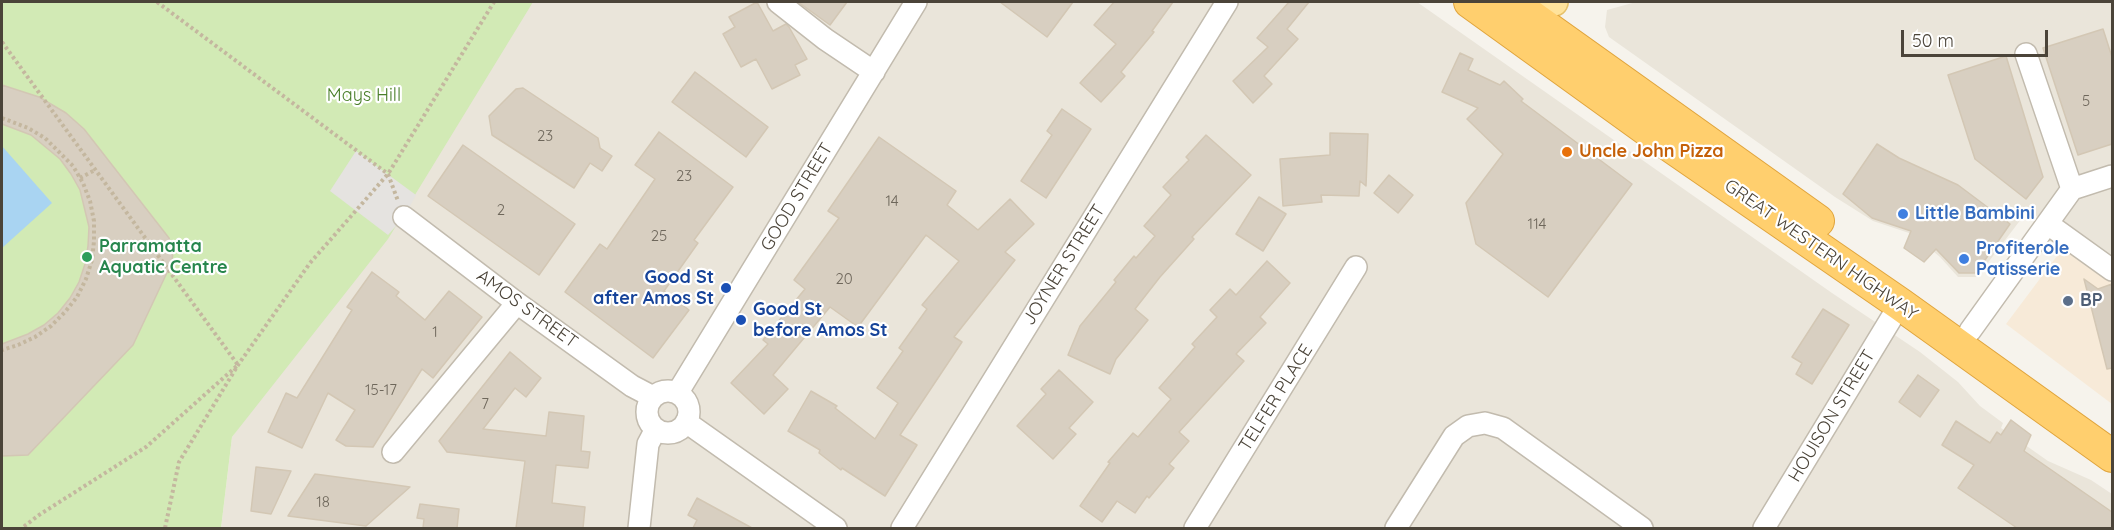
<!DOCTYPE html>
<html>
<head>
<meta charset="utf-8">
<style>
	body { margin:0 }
	#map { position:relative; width:2114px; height:530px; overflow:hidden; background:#f6f3ec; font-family:Quicksand,sans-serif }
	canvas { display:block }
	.frame { position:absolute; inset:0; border:3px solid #4b4439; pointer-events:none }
	.scale { position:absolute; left:1901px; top:30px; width:147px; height:27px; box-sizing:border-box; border:3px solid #4b4439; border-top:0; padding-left:8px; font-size:18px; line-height:21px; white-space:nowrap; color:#4b4439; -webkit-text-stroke:4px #fff; paint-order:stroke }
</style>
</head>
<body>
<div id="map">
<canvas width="2114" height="530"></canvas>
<div class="frame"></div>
<div class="scale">50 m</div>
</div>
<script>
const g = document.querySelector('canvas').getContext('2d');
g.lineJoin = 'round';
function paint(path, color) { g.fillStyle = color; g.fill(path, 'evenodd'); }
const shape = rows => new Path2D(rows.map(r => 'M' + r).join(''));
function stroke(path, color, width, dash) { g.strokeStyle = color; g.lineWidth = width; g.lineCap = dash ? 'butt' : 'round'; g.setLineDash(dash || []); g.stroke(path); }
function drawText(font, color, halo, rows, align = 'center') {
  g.font = font + ' Quicksand,sans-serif'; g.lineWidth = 4.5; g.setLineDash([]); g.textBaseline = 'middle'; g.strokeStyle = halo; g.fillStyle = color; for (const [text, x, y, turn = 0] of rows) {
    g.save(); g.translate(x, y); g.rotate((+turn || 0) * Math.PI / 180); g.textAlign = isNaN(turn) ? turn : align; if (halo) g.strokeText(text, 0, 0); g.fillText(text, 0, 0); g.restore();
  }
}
const residential = shape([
	[531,2,1417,2,1832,293,1920,352,1958,382,1980,406,2003,423,2001,428,2048,461,2091,480,2112,494,2112,528,221,528,232,437],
	[1636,2,2112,2,2112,270,2028,210,1977,277,1958,277,1940,257,1921,241,1909,233,1873,221,1835,197,1609,37,1605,27,1607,10]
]);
const commercial = shape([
	[2066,244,2112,278,2112,404,2006,324]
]);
const green = shape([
	[2,2,533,2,388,239,232,437,221,528,2,528]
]);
const parking = shape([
	[356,151,416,195,404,217,388,235,330,191]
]);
const water = shape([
	[2,146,52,203,2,248]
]);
const building = shape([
	[757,2,773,31,786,24,789,27,807,59,795,65,800,75,772,89,756,59,741,67,723,34,735,27,729,17,757,2],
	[798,2,847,2,830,25,798,2],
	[1000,2,1073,2,1047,37,1000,2],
	[1114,2,1173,2,1152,31,1154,32,1121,72,1125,76,1101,102,1080,83,1116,44,1094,25,1114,2],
	[1289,2,1309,2,1287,29,1298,39,1264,76,1272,84,1253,103,1233,81,1268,47,1257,38,1289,2],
	[2103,29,2112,57,2112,144,2078,155,2043,48,2103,29],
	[1460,53,1473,59,1468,70,1500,85,1504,81,1523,99,1521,101,1632,184,1548,297,1476,244,1466,203,1503,154,1467,119,1478,108,1442,92,1460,53],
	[2006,56,2043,177,2026,199,1975,159,1948,75,2006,56],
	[695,72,768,127,746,157,672,102,695,72],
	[2,85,39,97,66,113,84,129,169,238,173,251,172,262,133,345,28,455,2,456,2,344,28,334,44,325,58,313,70,298,79,282,85,264,88,246,89,227,80,190,71,174,60,159,31,135,2,124,2,85],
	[523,88,598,138,600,148,612,156,602,171,590,163,574,188,492,135,489,116,516,89,523,88],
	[1062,109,1091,129,1046,198,1021,181,1052,135,1047,131,1062,109],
	[659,132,733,187,694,240,698,243,664,291,689,310,653,358,565,292,600,244,607,249,655,179,635,165,659,132],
	[1330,133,1368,134,1366,186,1360,181,1359,196,1321,195,1322,202,1283,206,1280,159,1330,155,1330,133],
	[1206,135,1251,175,1192,237,1194,239,1160,277,1135,309,1148,320,1116,359,1110,374,1068,355,1080,326,1116,282,1114,280,1134,256,1136,258,1155,236,1144,226,1171,195,1163,187,1189,160,1186,157,1206,135],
	[879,137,956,191,947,205,978,230,1010,199,1034,224,1005,252,1015,260,954,337,962,342,900,435,917,445,885,496,842,468,841,470,819,453,820,450,788,431,811,391,837,406,835,408,875,439,898,403,877,388,903,351,899,348,927,309,922,305,959,261,926,235,858,327,830,307,773,375,788,389,764,414,731,383,768,344,763,340,805,289,794,280,839,218,828,211,879,137],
	[1877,144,1899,158,1958,185,2010,224,1976,273,1959,273,1936,249,1924,262,1904,248,1911,231,1872,218,1843,194,1877,144],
	[463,145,575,224,539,275,428,196,463,145],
	[1389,175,1413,195,1398,213,1374,193,1389,175],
	[1259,197,1286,214,1263,251,1236,234,1259,197],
	[1267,261,1290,283,1260,317,1266,323,1236,354,1244,361,1179,432,1189,441,1169,464,1174,468,1149,498,1147,496,1135,513,1117,501,1102,522,1080,506,1110,463,1108,462,1133,433,1138,437,1171,399,1159,388,1195,347,1192,344,1217,317,1210,310,1230,289,1236,295,1267,261],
	[372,272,399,292,396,296,425,320,449,291,482,317,433,378,422,369,373,447,346,446,336,440,355,410,328,393,302,448,268,432,286,393,297,398,352,310,347,307,372,272],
	[2084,279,2098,289,2112,284,2112,368,2107,369,2084,279],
	[1823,309,1849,325,1812,384,1796,374,1802,363,1792,357,1823,309],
	[510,352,541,378,526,397,515,388,483,429,546,436,549,412,584,416,581,451,590,452,588,468,556,465,552,503,585,507,583,528,516,528,525,461,447,452,439,441,510,352],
	[1059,370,1093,402,1069,428,1076,434,1053,459,1017,426,1046,394,1041,389,1059,370],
	[1918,375,1939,390,1920,417,1899,402,1918,375],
	[2011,420,2031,435,2024,451,2112,512,2112,528,2017,528,1958,488,1974,465,1942,445,1956,421,1990,443,1997,432,2001,435,2011,420],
	[256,467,291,471,271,514,251,511,256,467],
	[315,474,389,484,410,487,366,526,288,516,315,474],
	[697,498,752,528,693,528,697,520,688,515,697,498],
	[420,504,459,509,457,528,423,528,424,519,417,518,420,504]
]);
const path = shape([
	[157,2,388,174,398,201],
	[2,42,238,365,146,447,39,515,22,528],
	[2,118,28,128,45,138,73,166,83,183,90,201,94,221,94,241,92,260,86,279,77,297,65,312,51,326,35,337,18,345,2,350],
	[80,178,95,170],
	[165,528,179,462,238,365,310,263,388,174,494,2]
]);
const minor = shape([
	[778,2,825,39,874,72],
	[2026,54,2072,189],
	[404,217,517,303,632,386,653,397],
	[2048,224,2112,270],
	[1970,331,2072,189,2112,176],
	'647 412a21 21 0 1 1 42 0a21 21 0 1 1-42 0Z',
	[678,392,916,2],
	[686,422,836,528],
	[393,452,517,303],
	[639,528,648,444,656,429],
	[902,528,1227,2],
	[1195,528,1356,267],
	[1396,528,1454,436,1468,426,1485,423,1503,428,1642,528],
	[1764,528,1900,304]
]);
const major = shape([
	[1506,15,1554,2]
]);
const highway = shape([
	[1470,2,1646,129,1900,304,2112,456],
	[1511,2,1818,221]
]);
const markers = [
	[1567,152,6,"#e8710a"],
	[1903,214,6,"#3f7fe0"],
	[87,257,6,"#2e9e5b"],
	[1964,259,6,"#3f7fe0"],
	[726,288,6,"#1a4fb4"],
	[2068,301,6,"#5c6f8a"],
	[741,320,6,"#1a4fb4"]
];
const numberNames = [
	["5",2086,101],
	["23",545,136],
	["23",684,176],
	["14",892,201],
	["2",501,210],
	["114",1537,224],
	["25",659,236],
	["20",844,279],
	["1",435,332],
	["15-17",381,390],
	["7",485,404],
	["18",323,502]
];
const parkNames = [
	["Mays Hill",364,96]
];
const foodNames = [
	["Uncle John Pizza",1579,152]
];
const streetNames = [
	["GOOD STREET",797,197,-59],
	["GREAT WESTERN HIGHWAY",1821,250,35],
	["JOYNER STREET",1064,265,-58],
	["AMOS STREET",527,309,36],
	["TELFER PLACE",1276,398,-58],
	["HOUISON STREET",1832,416,-59]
];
const shopNames = [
	["Little Bambini",1915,214],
	["Profiterole",1976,249],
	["Patisserie",1976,270]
];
const leisureNames = [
	["Parramatta",99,247],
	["Aquatic Centre",99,268]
];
const transitNames = [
	["Good St",714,278],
	["after Amos St",714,299],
	["Good St",753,310,"left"],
	["before Amos St",753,331,"left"]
];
const serviceNames = [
	["BP",2080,301]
];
paint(residential, '#eae5da');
paint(commercial, '#f7ead8');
paint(green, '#d2eab5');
paint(parking, '#e5e3e0');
paint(water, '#a9d4f2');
paint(building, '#d8cfc1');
stroke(building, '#d3c7b4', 1.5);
stroke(minor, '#c2bbae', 24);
stroke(major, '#e6c16a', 30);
stroke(highway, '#e0a43c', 34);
stroke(path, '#c4b79f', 4, [3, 3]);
stroke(minor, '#fff', 21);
stroke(major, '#ffe39c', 27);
stroke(highway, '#ffcf6e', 32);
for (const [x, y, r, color] of markers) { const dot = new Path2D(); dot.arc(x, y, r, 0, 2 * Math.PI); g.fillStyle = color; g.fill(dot); stroke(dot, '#fff', 2); }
drawText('15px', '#6e675b', null, numberNames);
drawText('18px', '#4a7f2a', '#fff', parkNames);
drawText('bold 18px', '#c56008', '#fff', foodNames, 'left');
drawText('18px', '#4b4439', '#fff', streetNames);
drawText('bold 18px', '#366cbe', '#fff', shopNames, 'left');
drawText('bold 18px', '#27864d', '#fff', leisureNames, 'left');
drawText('bold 18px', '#164399', '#fff', transitNames, 'right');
drawText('bold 18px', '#4e5e75', '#fff', serviceNames, 'left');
</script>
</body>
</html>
